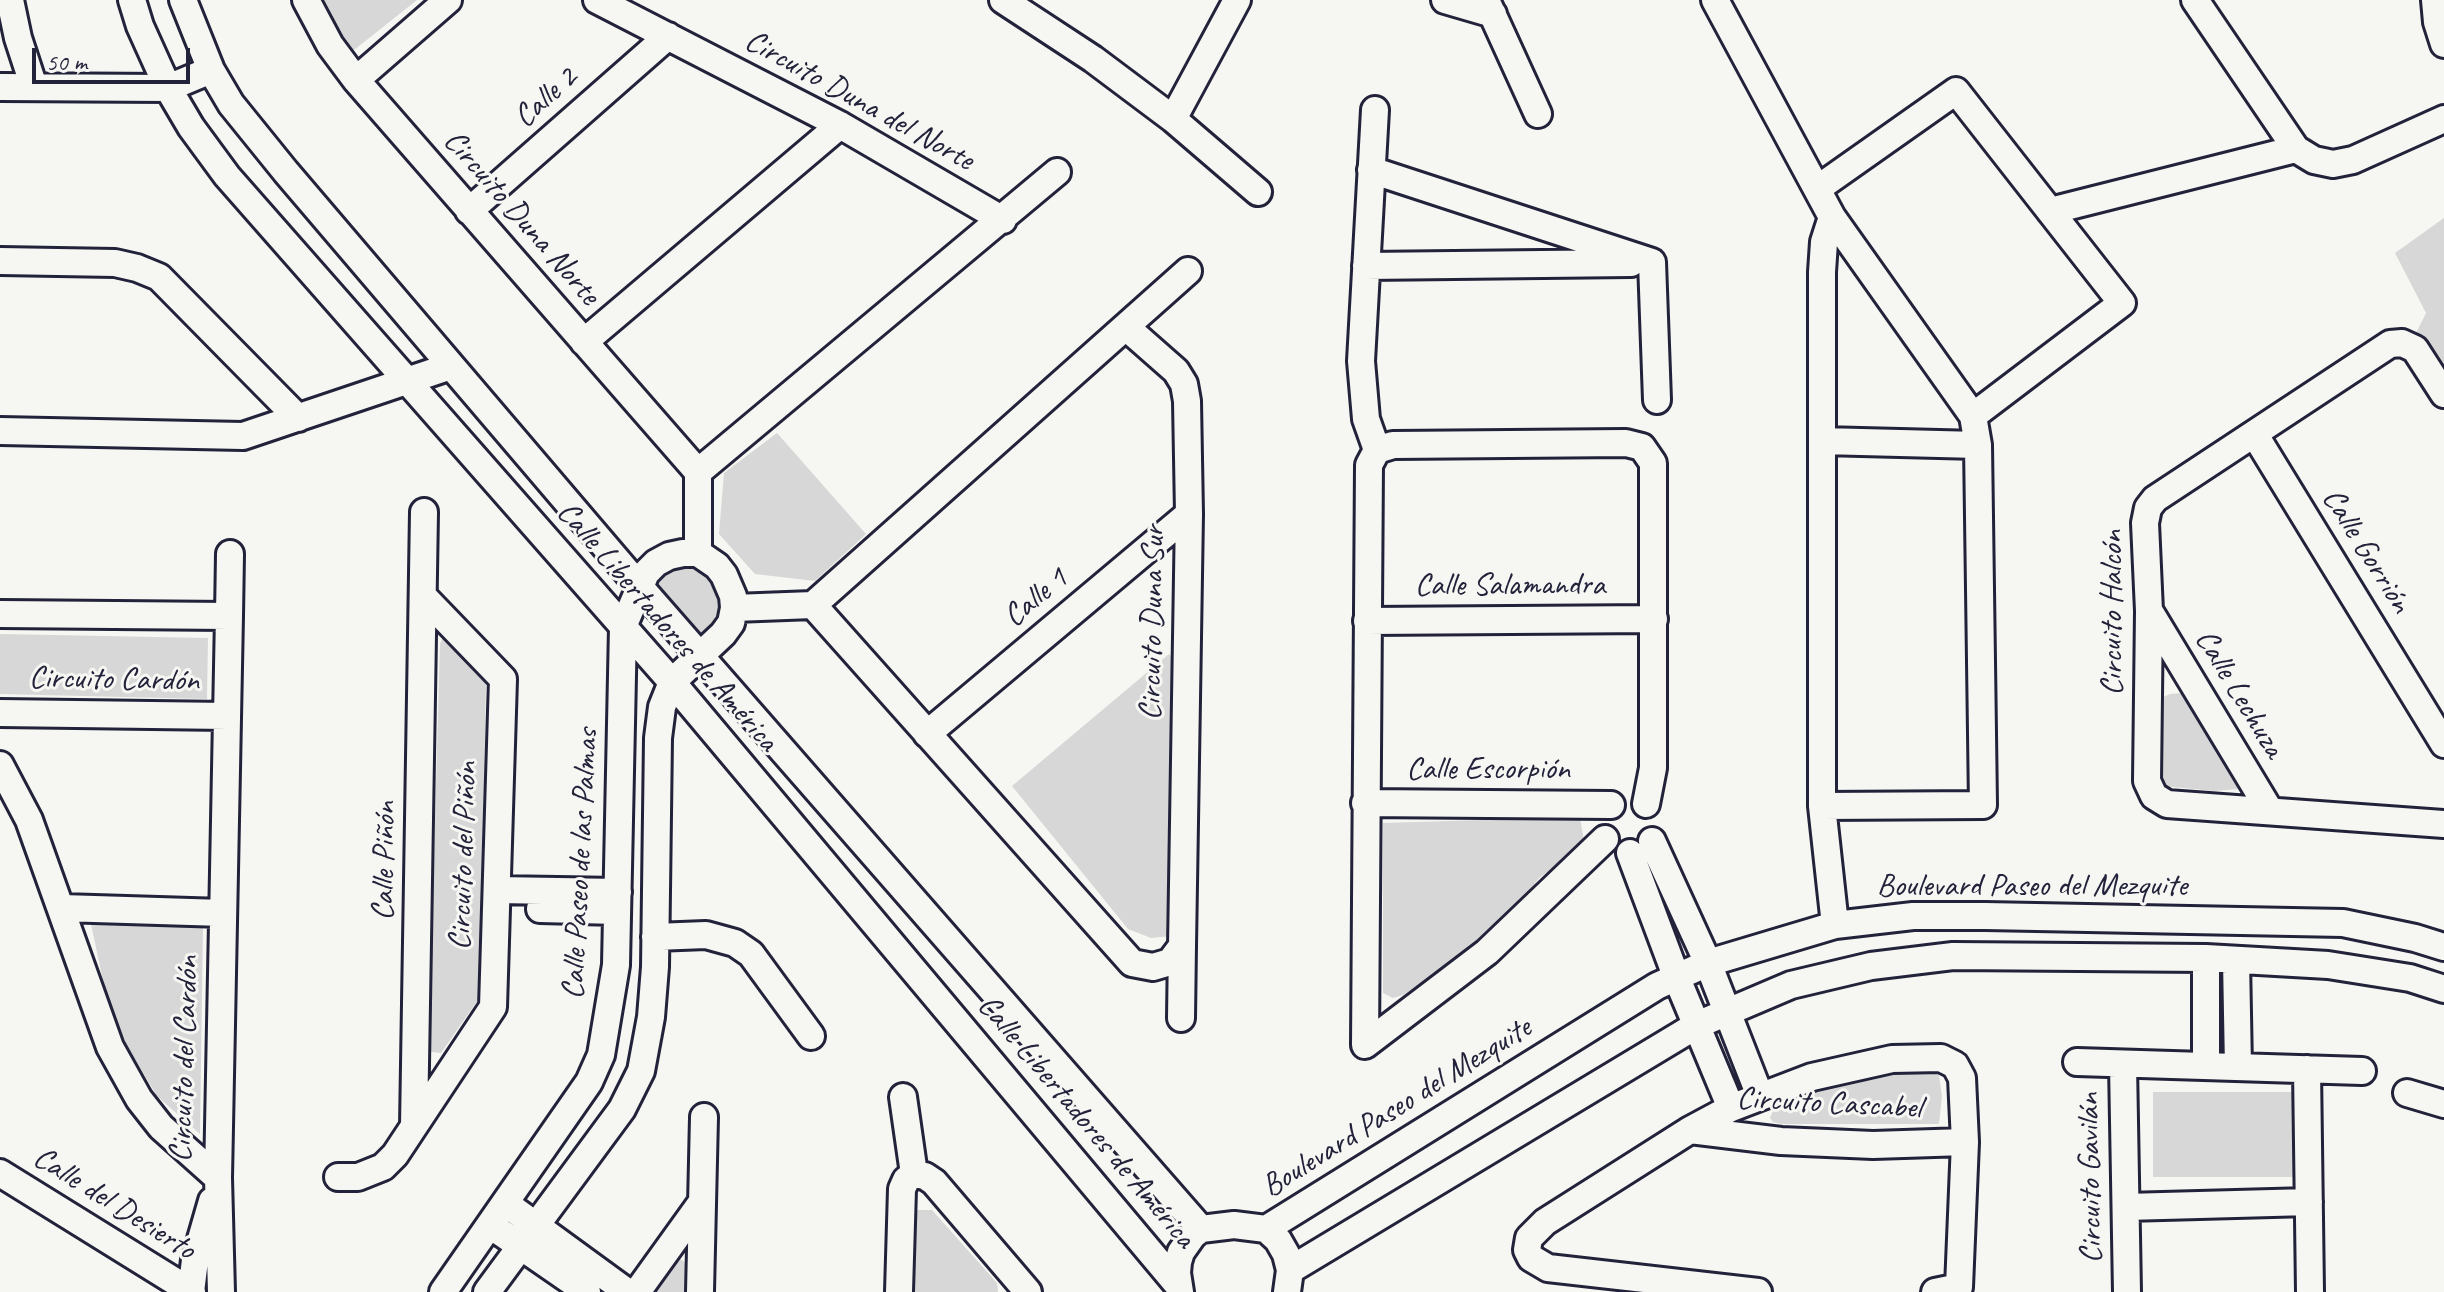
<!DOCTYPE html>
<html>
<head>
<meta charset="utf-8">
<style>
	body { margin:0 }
	#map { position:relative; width:2444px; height:1292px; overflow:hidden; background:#f6f6f2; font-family:Caveat,sans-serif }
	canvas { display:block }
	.scale { position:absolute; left:32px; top:48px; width:158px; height:36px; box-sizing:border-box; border:4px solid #22223b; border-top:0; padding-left:10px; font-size:24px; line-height:28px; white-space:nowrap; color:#22223b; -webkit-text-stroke:6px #f6f6f2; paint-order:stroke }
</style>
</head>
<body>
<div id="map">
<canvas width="2444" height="1292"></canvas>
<div class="scale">50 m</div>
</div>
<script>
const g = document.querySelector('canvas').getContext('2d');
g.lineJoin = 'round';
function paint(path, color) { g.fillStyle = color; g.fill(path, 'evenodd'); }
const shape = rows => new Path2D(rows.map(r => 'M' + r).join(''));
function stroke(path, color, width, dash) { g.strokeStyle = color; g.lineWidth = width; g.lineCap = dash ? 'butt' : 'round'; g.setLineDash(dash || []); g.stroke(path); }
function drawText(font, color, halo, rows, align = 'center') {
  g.font = font + ' Caveat,sans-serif'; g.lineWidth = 6; g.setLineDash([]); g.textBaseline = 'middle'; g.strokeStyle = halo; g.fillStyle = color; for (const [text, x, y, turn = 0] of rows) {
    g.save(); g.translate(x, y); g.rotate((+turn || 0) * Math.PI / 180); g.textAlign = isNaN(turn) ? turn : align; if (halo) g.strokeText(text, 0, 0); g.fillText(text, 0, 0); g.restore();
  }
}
const green = shape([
	[316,0,417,0,349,54],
	[2444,218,2444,377,2416,333,2426,313,2395,253],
	[777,433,866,534,815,581,755,574,719,534,724,473],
	[684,565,700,570,711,579,717,590,720,600,718,618,704,637,650,581,667,567],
	[0,634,208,638,207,699,0,694],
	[443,637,486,682,480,997,441,1053,431,1052,429,1039,440,644],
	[1169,654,1177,665,1170,936,1151,938,1128,929,1012,786],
	[2182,693,2239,789,2214,791,2163,786,2161,769,2161,698,2170,694],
	[1580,817,1585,848,1540,877,1495,932,1403,995,1393,998,1383,993,1383,823],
	[91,924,203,926,200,1134,157,1096,127,1046,105,990],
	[1938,1069,1942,1096,1939,1124,1781,1124,1773,1122,1770,1118,1774,1108,1813,1087,1885,1071],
	[2153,1092,2294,1092,2294,1177,2153,1177],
	[917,1210,932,1210,997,1283,998,1292,914,1292],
	[678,1258,687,1263,688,1292,655,1292]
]);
const minor = shape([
	[10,0,18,38,34,87],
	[132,0,140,26,168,88,191,127,227,176,672,682,1177,1284],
	[183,0,211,70,231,104,286,172,639,586,1201,1229],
	[306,0,330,45,356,80,698,472,698,553],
	[597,0,840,125,1003,220],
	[1003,0,1093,59,1173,119,1258,192],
	[1445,0,1493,14],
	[1486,0,1538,114],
	[1715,0,1832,217,1973,416,1978,445,1983,805,1822,806],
	[2195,0,2296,149,2314,160,2333,164,2353,160,2444,119],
	[2435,0,2437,22,2444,44],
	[356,80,448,0],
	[0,87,168,88,211,70],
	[1375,110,1361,361,1366,419,1377,450],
	[1173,119,1237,0],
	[1371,170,1652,262,1657,400],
	[1817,189,1956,91,2122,303,1973,416],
	[469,211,668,36],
	[2050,211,2296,149],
	[1832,217,1824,242,1822,272,1822,806,1835,925],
	[0,261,115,263,137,268,159,277,298,418],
	[1366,266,1631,263],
	[584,342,840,125],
	[2444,394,2415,349,2402,343,2390,344,2155,499,2148,508,2145,523,2149,611,2147,781,2154,796,2167,804,2444,824],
	[0,431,243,436,451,366],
	[2255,435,2444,744],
	[1822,441,1978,445],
	[698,472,1057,172],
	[813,605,1132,963,1153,967,1170,962,1182,946,1189,514,1187,401,1184,384,1176,371,1126,327],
	[734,608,813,605,1188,271],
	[2150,612,2270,811],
	[0,614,229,616,218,1178,221,1292],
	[229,616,230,554],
	[1367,621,1654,619],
	[0,713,227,716],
	[927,734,1189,514],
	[0,765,29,820,110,1047,139,1099,161,1127,218,1178],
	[1365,803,1611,805],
	[1605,839,1487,952,1365,1045,1369,465,1377,450,1393,445,1626,443,1642,447,1653,463,1653,768,1646,804],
	[1652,841,1708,963,1760,1096],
	[1630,853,1676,976,1731,1108],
	[497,890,618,892],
	[62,908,223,913],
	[540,909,617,911],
	[655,937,706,935,735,943,751,954,811,1036],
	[2206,958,2206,1066],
	[2236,960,2238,1067],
	[1181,1018,1182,946],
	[2077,1062,2362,1071],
	[2123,1064,2127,1292],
	[2307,1069,2310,1292],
	[2407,1093,2444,1104],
	[903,1097,914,1174],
	[414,1126,424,512],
	[1690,1130,1781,1141,1873,1145,1965,1142],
	[0,1173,192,1292],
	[914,1174,925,1176,934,1182,1028,1292],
	[338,1177,358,1177,383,1167,395,1155,493,1007,503,679,424,597],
	[505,1203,627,1292],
	[2126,1207,2309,1202],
	[490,1225,587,1292],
	[1266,1229,1657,986,1708,963,1835,925,1913,916,1985,916,2343,923,2415,938,2444,947],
	[1290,1270,1697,1025,1791,985,1871,966,1953,956,2206,958,2328,965,2410,978,2444,989],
	[191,1292,195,1260,212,1201],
	[443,1292,589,1082,601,1055,616,965,623,627,646,573,656,563,669,556,683,553,698,553,717,566,724,575,733,596,734,608,731,623,723,634,672,682,662,707,658,738,655,967,651,1017,641,1071,622,1109,487,1292],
	[637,1292,701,1203],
	[700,1292,704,1117],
	[899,1292,902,1189,906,1180,914,1174],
	[1180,1292,1177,1273,1178,1262,1181,1252,1193,1235,1201,1229,1234,1225,1266,1229,1278,1240,1286,1254,1290,1270,1287,1292],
	[1758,1292,1548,1268,1531,1258,1527,1250,1529,1238,1545,1222,1690,1130,1731,1108,1812,1077,1892,1059,1941,1058,1955,1065,1962,1078,1965,1142,1959,1287,1935,1292]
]);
const streetNames = [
	["Calle 2",546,98,-42],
	["Circuito Duna del Norte",859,101,29],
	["Circuito Duna Norte",521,218,49],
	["Calle Gorrión",2366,551,58],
	["Calle Salamandra",1510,586],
	["Calle 1",1036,598,-40],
	["Circuito Halcón",2113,613,-90],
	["Circuito Duna Sur",1153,623,-89],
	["Calle Libertadores de América",667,627,49],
	["Circuito Cardón",114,680,1],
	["Calle Lechuza",2239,694,59],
	["Calle Escorpión",1488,770],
	["Circuito del Piñón",464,856,-88],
	["Calle Piñón",385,861,-89],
	["Calle Paseo de las Palmas",581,864,-87],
	["Boulevard Paseo del Mezquite",2032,887],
	["Circuito del Cardón",185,1059,-88],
	["Circuito Cascabel",1829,1104,3],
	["Boulevard Paseo del Mezquite",1397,1108,-32],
	["Calle Libertadores de América",1086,1122,50],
	["Circuito Gavilán",2091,1178,-91],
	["Calle del Desierto",114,1204,32]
];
paint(green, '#d7d7d7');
stroke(minor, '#22223b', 32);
stroke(minor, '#f6f6f2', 26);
drawText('32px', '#22223b', '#f6f6f2', streetNames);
</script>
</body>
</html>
